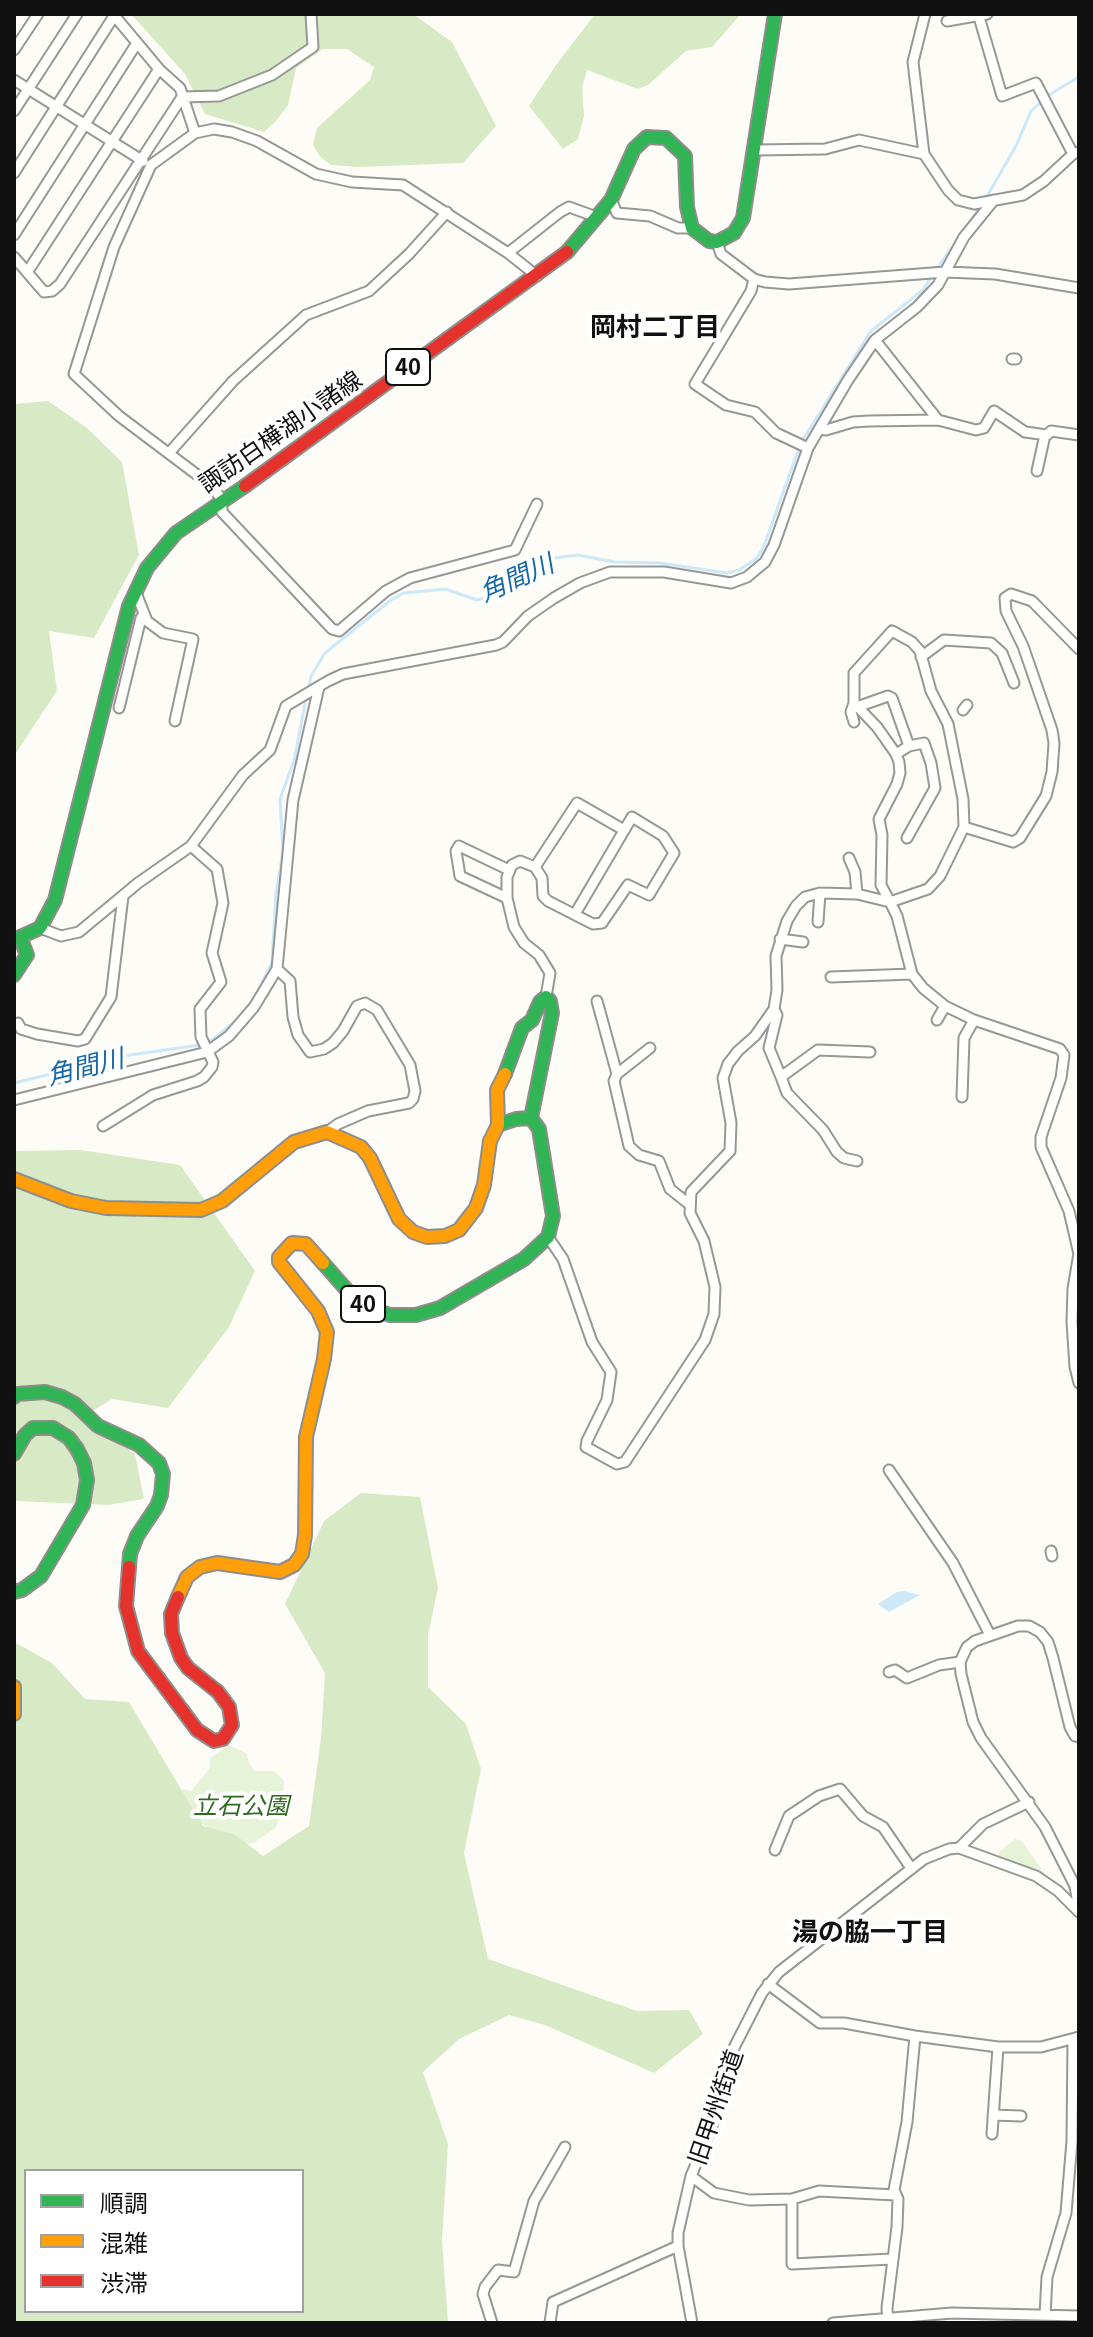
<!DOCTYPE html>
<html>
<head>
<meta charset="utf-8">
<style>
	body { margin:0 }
	#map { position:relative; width:1093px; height:2337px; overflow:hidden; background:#fdfcf7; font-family:Georgia,"Noto Sans JP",serif }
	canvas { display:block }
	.frame { position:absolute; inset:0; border:16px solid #111; pointer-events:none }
	.legend { position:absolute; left:24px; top:2169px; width:280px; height:144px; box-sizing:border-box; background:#fff; border:2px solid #a0a0a0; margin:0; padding:10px 14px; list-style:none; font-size:24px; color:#111 }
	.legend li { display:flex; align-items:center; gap:16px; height:40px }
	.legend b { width:40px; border:2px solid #a0a0a0 }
</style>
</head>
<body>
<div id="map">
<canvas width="1093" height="2337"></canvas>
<div class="frame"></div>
<ul class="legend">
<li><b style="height:10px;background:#30b455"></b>順調</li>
<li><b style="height:10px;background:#ff9f0a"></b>混雑</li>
<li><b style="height:10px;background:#e5322d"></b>渋滞</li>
</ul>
</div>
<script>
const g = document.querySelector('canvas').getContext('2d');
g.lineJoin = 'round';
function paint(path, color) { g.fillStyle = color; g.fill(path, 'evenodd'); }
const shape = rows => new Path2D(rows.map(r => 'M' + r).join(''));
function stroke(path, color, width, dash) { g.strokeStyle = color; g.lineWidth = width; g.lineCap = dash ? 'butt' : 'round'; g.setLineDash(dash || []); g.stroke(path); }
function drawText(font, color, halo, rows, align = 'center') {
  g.font = font + ' Georgia,"Noto Sans JP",serif'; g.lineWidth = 8; g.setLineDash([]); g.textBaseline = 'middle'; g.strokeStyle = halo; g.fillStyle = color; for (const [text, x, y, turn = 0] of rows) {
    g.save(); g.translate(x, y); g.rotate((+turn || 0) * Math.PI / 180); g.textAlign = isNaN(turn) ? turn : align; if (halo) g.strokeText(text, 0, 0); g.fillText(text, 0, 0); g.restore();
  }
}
const green = shape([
	[229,1745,247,1754,249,1763,255,1771,274,1771,284,1781,283,1813,275,1828,254,1843,231,1845,187,1812,181,1804,182,1789,191,1791,210,1768,210,1758],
	[1015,1839,1022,1841,1044,1873,1040,1875,1021,1864,998,1856,999,1852]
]);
const forest = shape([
	[131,14,413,14,452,42,496,126,463,163,358,167,331,165,320,157,313,145,317,128,370,80,374,67,347,49,323,49,296,68,288,105,276,121,264,132,205,114,185,74],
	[595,14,741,14,712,47,686,51,648,85,638,89,587,70,582,88,584,116,578,139,563,149,529,106,556,65],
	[48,401,87,428,122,462,139,555,94,638,49,631,57,691,14,756,14,404],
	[81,1150,180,1165,255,1271,229,1327,168,1408,112,1399,81,1418,135,1454,144,1499,107,1505,16,1501,14,1504,14,1151],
	[361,1493,420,1497,438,1588,428,1635,428,1687,466,1724,481,1769,464,1853,488,1959,637,2011,689,2010,703,2034,654,2073,545,2025,509,2015,459,2039,423,2072,448,2144,442,2240,448,2323,14,2323,14,1642,52,1663,85,1699,129,1702,203,1826,234,1834,263,1856,309,1826,321,1738,325,1673,285,1604,324,1521],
	[26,2171,302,2171,302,2311,26,2311]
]);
const water = shape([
	[904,1591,920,1595,889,1612,878,1604,897,1592]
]);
const stream = shape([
	[1047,96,1079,77],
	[986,198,1016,146,1031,111,1042,101],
	[936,270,980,207],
	[802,441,871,331,923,290,932,276],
	[308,691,311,676,325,653,391,600,404,593,445,589,477,600,487,597,547,559,578,555,615,562,660,563,727,573,739,570,757,558,764,546,799,448],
	[245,1011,256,996,272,962,276,894,283,852,280,799,294,761,306,699],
	[14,1083,130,1055,207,1044,237,1020]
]);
const street = shape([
	[113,14,159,69,180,88,195,133],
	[925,14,913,62,924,154,948,190,958,200,974,204,1023,195,1044,181,1073,154,1079,152],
	[979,17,1002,96,1036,83,1073,154],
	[947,21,987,14],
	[14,50,38,14],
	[14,80,143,161],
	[14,111,77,14],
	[755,150,825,149,859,140,924,154],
	[14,173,114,16],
	[611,200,617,213,650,216,678,228,692,228],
	[14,235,137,43],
	[717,242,721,254,754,279,765,282,789,284,945,272,995,274,1079,288],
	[508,253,560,212,569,207,591,215],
	[14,257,44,292,52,291,60,284,182,97,219,96,272,75,313,47,311,14],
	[28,271,159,69],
	[537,276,508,253,403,185,352,182,316,174,257,141,232,132,214,129,195,133,151,165,114,247,74,374,119,416,208,483,222,499,222,512,332,629,339,631,386,591,410,578,515,550,537,504],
	[754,279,751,291,695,384,726,405,755,412,776,433,808,448],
	[875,340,938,420],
	[1012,359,1016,359],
	[819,429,826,430,853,422,869,421,938,420,976,430,984,428,994,411,1025,432,1047,435,1051,431,1079,435],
	[169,453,233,381,306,315,369,291,409,254,447,212],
	[1037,471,1045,435],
	[136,593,147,621,163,633,193,639,175,721],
	[921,657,944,640,991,643,1002,653,1014,683],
	[854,703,851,712,854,722],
	[857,707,888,696,892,698,909,746],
	[119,708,141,618,144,614],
	[963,710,967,705],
	[896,754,909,746,924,743,931,763,935,788,907,838],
	[964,827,1013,842,1020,838,1046,796,1052,772,1054,743,1052,730,1023,646,1006,611,1005,598,1011,594,1032,601,1079,649],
	[849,858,855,872,857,894],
	[535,867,577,803,624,830],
	[507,898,460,876,456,851,459,846,509,870],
	[818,922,820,893],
	[40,928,61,936,79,932,138,883,191,846,243,775,270,750,286,706,328,681,343,674,496,645,503,642,528,616,554,598,580,583,610,572,664,572,731,583,747,577,765,562,774,545,808,448,848,380,875,340,917,307,938,285,964,237,994,200],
	[780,939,803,942],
	[277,969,290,981,293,1017,298,1035,310,1052,324,1049,333,1043,343,1031,357,1006,365,1003,377,1010,410,1065,415,1091,413,1099,409,1103,368,1111,338,1124,327,1132],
	[831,977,912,974],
	[546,997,550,973,539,955,524,943,514,927,507,898,507,877,512,865,520,861,535,867,542,878,543,896,548,901,593,924,602,923,628,885,649,895,674,853,663,836,632,817,575,914],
	[597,1001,617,1074,614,1081,629,1146,639,1155,659,1161,670,1189,689,1204],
	[937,1020,945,1006],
	[18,1023,21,1029,37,1034,78,1041,85,1039,111,997,123,896],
	[870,1052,818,1050,781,1077,769,1048,777,1015,774,1009,777,990,776,956,787,921,796,906,805,897,820,893,857,894,890,902,928,889,940,876,964,827,963,799,948,724,931,691,920,651,912,642,892,631,854,673,854,703,877,727,896,754,899,762,900,773,897,784,879,819,882,835,881,885,890,902,897,916,912,974,923,988,945,1006,974,1020,1060,1049,1064,1055,1061,1078,1041,1137,1041,1147,1069,1211,1079,1254],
	[617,1074,650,1048],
	[781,1077,787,1093,823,1130,837,1152,844,1158,857,1161],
	[962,1097,964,1038,974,1020],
	[14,1100,207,1052,229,1036,254,1007,277,969,293,800,319,687],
	[103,1126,153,1095,197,1081,204,1077,212,1067,213,1062,201,1037,200,1009,221,982,212,953,223,903,217,869,191,846],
	[548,1237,563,1259,592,1342,611,1372,607,1400,587,1441,586,1447,617,1464,625,1462,705,1340,714,1314,715,1287,704,1241,690,1213,691,1192,730,1151,731,1123,723,1078,728,1064,738,1051,755,1036,774,1009],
	[1079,1253,1073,1289,1072,1322,1075,1367,1079,1383],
	[889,1470,953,1563,990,1635],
	[1051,1551,1052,1556],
	[889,1672,895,1670,907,1678,939,1665,960,1662],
	[1079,1737,1075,1736,1070,1727,1053,1658,1048,1642,1040,1632,1029,1626,1018,1626,975,1641,967,1647,960,1662,961,1674,973,1722,981,1738,1045,1827,1075,1886,1079,1910],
	[959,1848,983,1824,1029,1802],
	[775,1850,789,1816,819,1796,840,1789,863,1816,883,1827,911,1868],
	[768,1984,820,2023,844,2023,915,2036,998,2047,1041,2047,1079,2037],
	[993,2115,1021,2116],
	[992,2134,998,2047],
	[691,2176,714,2193,749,2200,792,2199,819,2191,895,2195],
	[792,2199,792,2264,892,2259],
	[1045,2315,1047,2277,1066,2213,1072,2141,1073,2042,1079,2037],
	[492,2323,483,2294,485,2287,498,2270,514,2272,534,2201,565,2147],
	[550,2323,553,2302,678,2246],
	[692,2323,678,2246,678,2233,691,2176,712,2126,721,2073,762,1993,779,1972,924,1859,949,1849,959,1848,1036,1876,1058,1891,1079,1912],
	[833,2323,952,2313,1079,2316],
	[888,2323,887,2308,897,2227,898,2199,894,2190,907,2122,915,2036]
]);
const fast = shape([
	[567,252,611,200,634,149,647,137,666,138,685,156,687,207,692,228,709,241,717,242,734,233,743,218,775,14],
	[14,975,27,955,20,937,40,928,55,900,129,606,147,568,176,533,245,486],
	[498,1125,516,1119,531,1118],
	[323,1263,353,1297,367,1307,390,1315,416,1315,440,1308,524,1259,548,1237,553,1216,539,1129,531,1118,552,1013,550,1001,546,997,540,1002,532,1020,522,1028,505,1074],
	[14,1397,17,1394,45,1392,62,1397,75,1404,98,1426,139,1445,159,1463,163,1474,161,1495,157,1506,137,1536,130,1554,129,1567],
	[14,1454,25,1435,33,1428,53,1428,69,1438,77,1449,84,1463,87,1480,83,1505,41,1576,22,1590,14,1592]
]);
const slow = shape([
	[14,1179,71,1201,106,1208,201,1210,222,1201,294,1142,327,1132,361,1147,370,1158,399,1219,413,1232,427,1237,445,1236,459,1230,476,1208,484,1185,490,1141,498,1125,497,1090,505,1074],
	[178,1597,187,1577,200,1567,217,1563,280,1572,294,1565,302,1554,305,1535,306,1437,324,1359,327,1332,318,1311,279,1262,279,1257,292,1243,306,1244,323,1263],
	[14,1687,14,1714]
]);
const jam = shape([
	[245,486,567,252],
	[129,1567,126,1606,138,1651,197,1730,214,1741,223,1739,232,1725,229,1707,218,1692,188,1668,181,1658,172,1633,171,1614,178,1597]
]);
const shields = [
	[408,367,44],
	[363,1304,44]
];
const shieldNames = [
	["40",408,367],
	["40",363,1304]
];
const streetNames = [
	["諏訪白樺湖小諸線",280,431,-35],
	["旧甲州街道",715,2107,-71]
];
const parkNames = [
	["立石公園",241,1805]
];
const neighbourhoodNames = [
	["岡村二丁目",655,326],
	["湯の脇一丁目",870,1931]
];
const waterNames = [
	["角間川",516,577,-24],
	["角間川",85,1066,-14]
];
paint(green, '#e7f3d7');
paint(forest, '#d8eac5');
paint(water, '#cde8f7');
stroke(stream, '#cde8f7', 3);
stroke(street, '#979795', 13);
stroke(fast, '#8e8d8b', 16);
stroke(slow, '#8e8d8b', 16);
stroke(jam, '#8e8d8b', 16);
stroke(street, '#fffffe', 9);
stroke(fast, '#30b455', 12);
stroke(slow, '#ff9f0a', 12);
stroke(jam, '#e5322d', 12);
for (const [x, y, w] of shields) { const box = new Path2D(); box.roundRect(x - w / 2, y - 18, w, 36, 6); g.fillStyle = '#fff'; g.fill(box); stroke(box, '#111', 2); }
drawText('bold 22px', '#111', null, shieldNames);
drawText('24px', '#111', '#fff', streetNames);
drawText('italic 24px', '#2f6b1f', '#fff', parkNames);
drawText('bold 26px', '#111', '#fff', neighbourhoodNames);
drawText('italic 26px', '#1768a6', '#fff', waterNames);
</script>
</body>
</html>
